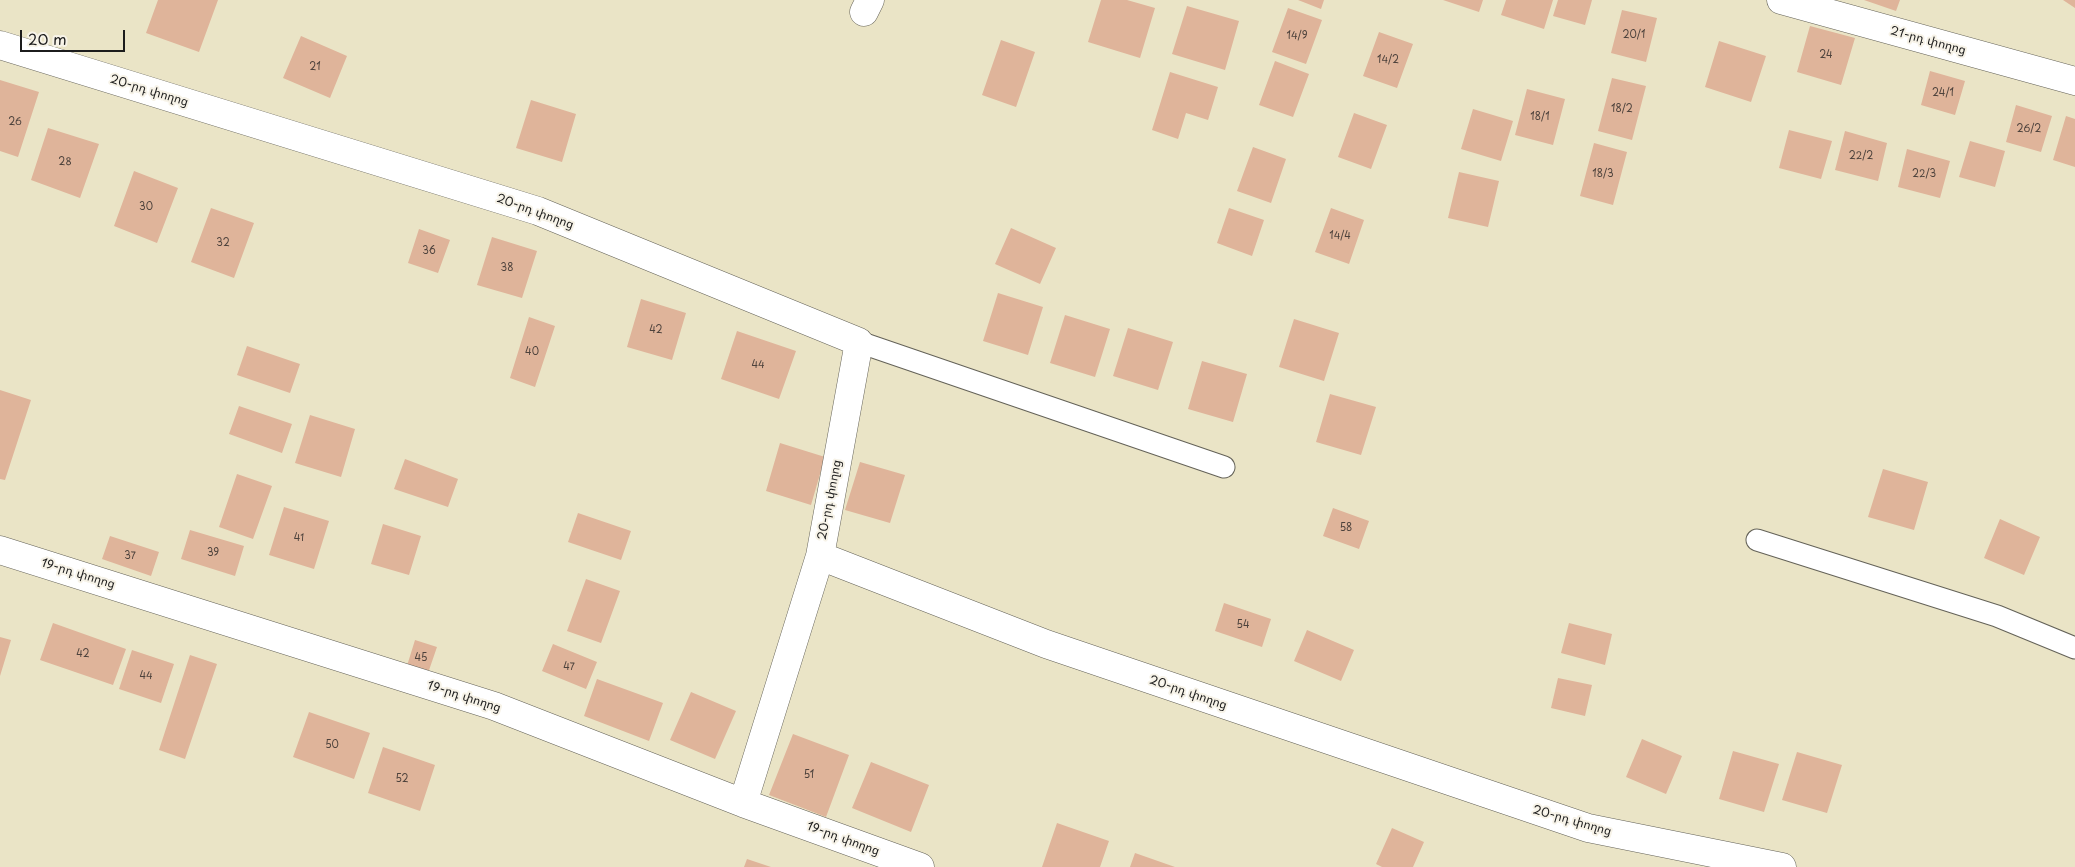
<!DOCTYPE html>
<html>
<head>
<meta charset="utf-8">
<style>
	body { margin:0 }
	#map { position:relative; width:2075px; height:867px; overflow:hidden; background:#eae4c6; font-family:"Playpen Sans",sans-serif }
	canvas { display:block }
	.scale { position:absolute; left:20px; top:30px; width:105px; height:22px; box-sizing:border-box; border:2px solid #1c1c1c; border-top:0; padding-left:6px; font-size:15px; line-height:18px; white-space:nowrap; color:#1c1c1c; -webkit-text-stroke:4px #f7f3e8; paint-order:stroke }
</style>
</head>
<body>
<div id="map">
<canvas width="2075" height="867"></canvas>
<div class="scale">20 m</div>
</div>
<script>
const g = document.querySelector('canvas').getContext('2d');
g.lineJoin = 'round';
function paint(path, color) { g.fillStyle = color; g.fill(path, 'evenodd'); }
const shape = rows => new Path2D(rows.map(r => 'M' + r).join(''));
function stroke(path, color, width, dash) { g.strokeStyle = color; g.lineWidth = width; g.lineCap = dash ? 'butt' : 'round'; g.setLineDash(dash || []); g.stroke(path); }
function drawText(font, color, halo, rows, align = 'center') {
  g.font = font + ' "Playpen Sans","Noto Sans Armenian",sans-serif'; g.lineWidth = 4; g.setLineDash([]); g.textBaseline = 'middle'; g.strokeStyle = halo; g.fillStyle = color; for (const [text, x, y, turn = 0] of rows) {
    g.save(); g.translate(x, y); g.rotate((+turn || 0) * Math.PI / 180); g.textAlign = isNaN(turn) ? turn : align; if (halo) g.strokeText(text, 0, 0); g.fillText(text, 0, 0); g.restore();
  }
}
const building = shape([
	[158,0,218,0,199,52,146,33],
	[1101,0,1127,0,1155,8,1140,58,1088,42],
	[1298,0,1324,0,1321,9],
	[1443,0,1483,0,1479,12],
	[1506,0,1553,0,1544,29,1501,15],
	[1558,0,1592,0,1585,25,1553,16],
	[1864,0,1900,0,1896,11],
	[2063,0,2075,0,2075,8],
	[1187,6,1239,21,1225,70,1172,54],
	[1288,8,1322,20,1306,64,1272,52],
	[1622,10,1657,18,1646,62,1611,53],
	[1810,26,1855,38,1841,85,1797,72],
	[1379,32,1413,44,1397,88,1363,76],
	[301,36,347,56,330,98,283,78],
	[1001,40,1035,52,1016,107,982,95],
	[1719,41,1766,56,1751,102,1705,87],
	[1275,61,1309,74,1293,117,1259,105],
	[1930,71,1965,81,1955,115,1921,105],
	[1170,72,1218,87,1208,120,1186,113,1178,139,1152,130],
	[1612,78,1646,86,1632,140,1598,131],
	[0,80,39,92,18,157,0,151],
	[1527,89,1565,99,1553,145,1515,135],
	[531,100,576,114,562,162,516,148],
	[2016,105,2052,116,2041,152,2006,142],
	[1473,109,1513,121,1501,161,1461,149],
	[1354,113,1387,125,1371,169,1338,157],
	[2066,116,2075,119,2075,167,2053,160],
	[48,128,99,144,80,198,31,180],
	[1789,130,1832,141,1821,179,1779,168],
	[1845,131,1887,143,1878,181,1835,170],
	[1970,141,2005,151,1995,187,1959,177],
	[1594,143,1627,152,1613,205,1580,196],
	[1253,147,1286,159,1271,203,1237,191],
	[1907,149,1950,161,1940,198,1898,187],
	[134,171,178,188,157,243,114,226],
	[1459,172,1499,181,1488,227,1448,218],
	[211,208,254,223,234,278,191,262],
	[1229,208,1264,220,1252,256,1217,243],
	[1331,208,1364,220,1349,264,1315,252],
	[1011,228,1056,248,1040,284,995,264],
	[419,229,450,240,438,273,408,263],
	[492,237,537,251,522,298,477,285],
	[998,293,1043,307,1028,355,983,341],
	[641,299,686,313,672,360,627,347],
	[1065,315,1110,329,1095,377,1050,363],
	[529,317,555,326,535,387,510,378],
	[1294,319,1339,333,1324,381,1279,367],
	[1128,328,1173,342,1158,390,1113,376],
	[737,331,796,351,779,399,721,379],
	[247,346,300,364,290,393,237,375],
	[1202,361,1247,374,1233,422,1188,409],
	[0,390,31,400,5,480,0,479],
	[1330,394,1376,407,1361,455,1316,442],
	[239,406,292,424,282,453,229,434],
	[310,415,355,429,341,477,295,463],
	[780,443,825,457,811,505,766,491],
	[405,459,458,479,448,507,394,489],
	[860,462,905,475,890,523,845,510],
	[1883,469,1928,482,1914,530,1868,517],
	[237,474,272,486,253,539,219,527],
	[284,507,329,521,314,569,269,555],
	[1333,508,1369,521,1359,549,1323,536],
	[578,513,631,531,621,560,568,542],
	[2000,519,2040,537,2024,575,1984,558],
	[383,524,421,536,409,575,371,564],
	[190,530,244,546,235,576,181,559],
	[110,536,159,552,151,576,102,559],
	[586,579,620,591,601,643,567,631],
	[1224,603,1271,619,1262,647,1215,631],
	[53,623,126,649,113,685,40,660],
	[1569,623,1612,634,1605,665,1561,653],
	[1307,630,1354,650,1341,681,1294,661],
	[0,637,11,640,0,676],
	[415,640,437,647,427,676,406,669],
	[553,644,597,662,586,689,542,671],
	[132,650,174,664,161,703,119,689],
	[190,655,217,664,185,759,159,750],
	[1558,678,1592,685,1585,716,1551,708],
	[597,679,663,703,649,741,584,716],
	[691,692,736,711,715,759,670,740],
	[309,712,370,733,354,779,293,757],
	[793,734,849,755,826,817,769,795],
	[1642,739,1682,756,1666,794,1626,777],
	[383,747,435,765,420,811,368,793],
	[1733,751,1779,764,1764,812,1719,799],
	[1797,752,1842,765,1827,813,1782,800],
	[871,762,929,785,911,832,852,808],
	[1057,823,1109,841,1100,867,1042,867],
	[1392,828,1424,842,1413,867,1382,867,1376,864],
	[1135,853,1175,867,1130,867],
	[747,859,771,867,744,867]
]);
const service = shape([
	[859,342,1224,467],
	[1757,540,1997,616,2075,648]
]);
const minor = shape([
	[1781,0,2075,81],
	[864,12,870,0],
	[0,45,538,211,859,342,820,556,1046,644,1588,828,1782,867],
	[0,550,494,706,743,803,920,867],
	[743,803,820,556]
]);
const numberNames = [
	["20/1",1634,35],
	["14/9",1297,36],
	["24",1826,55],
	["14/2",1388,60],
	["21",315,67],
	["24/1",1943,93],
	["18/2",1622,109],
	["18/1",1540,117],
	["26",15,122],
	["26/2",2029,129],
	["22/2",1861,156],
	["28",65,162],
	["18/3",1603,174],
	["22/3",1924,174],
	["30",146,207],
	["14/4",1340,236],
	["32",223,243],
	["36",429,251],
	["38",507,268],
	["42",656,330],
	["40",532,352],
	["44",758,365],
	["58",1346,528],
	["41",299,538],
	["39",213,553],
	["37",130,556],
	["54",1243,625],
	["42",83,654],
	["45",421,658],
	["47",569,667],
	["44",146,676],
	["50",332,745],
	["51",809,775],
	["52",402,779]
];
const streetNames = [
	["21-րդ փողոց",1928,41,15],
	["20-րդ փողոց",149,91,17],
	["20-րդ փողոց",535,212,20],
	["20-րդ փողոց",830,500,-79],
	["19-րդ փողոց",78,574,17],
	["20-րդ փողոց",1188,693,19],
	["19-րդ փողոց",464,697,18],
	["20-րդ փողոց",1572,821,16],
	["19-րդ փողոց",843,839,20]
];
paint(building, '#dfb49a');
stroke(service, '#646258', 23);
stroke(minor, '#646258', 29);
stroke(service, '#fff', 21);
stroke(minor, '#fff', 28);
drawText('10px', '#4d423c', null, numberNames);
drawText('12px', '#1c1c1c', '#f7f3e8', streetNames);
</script>
</body>
</html>
